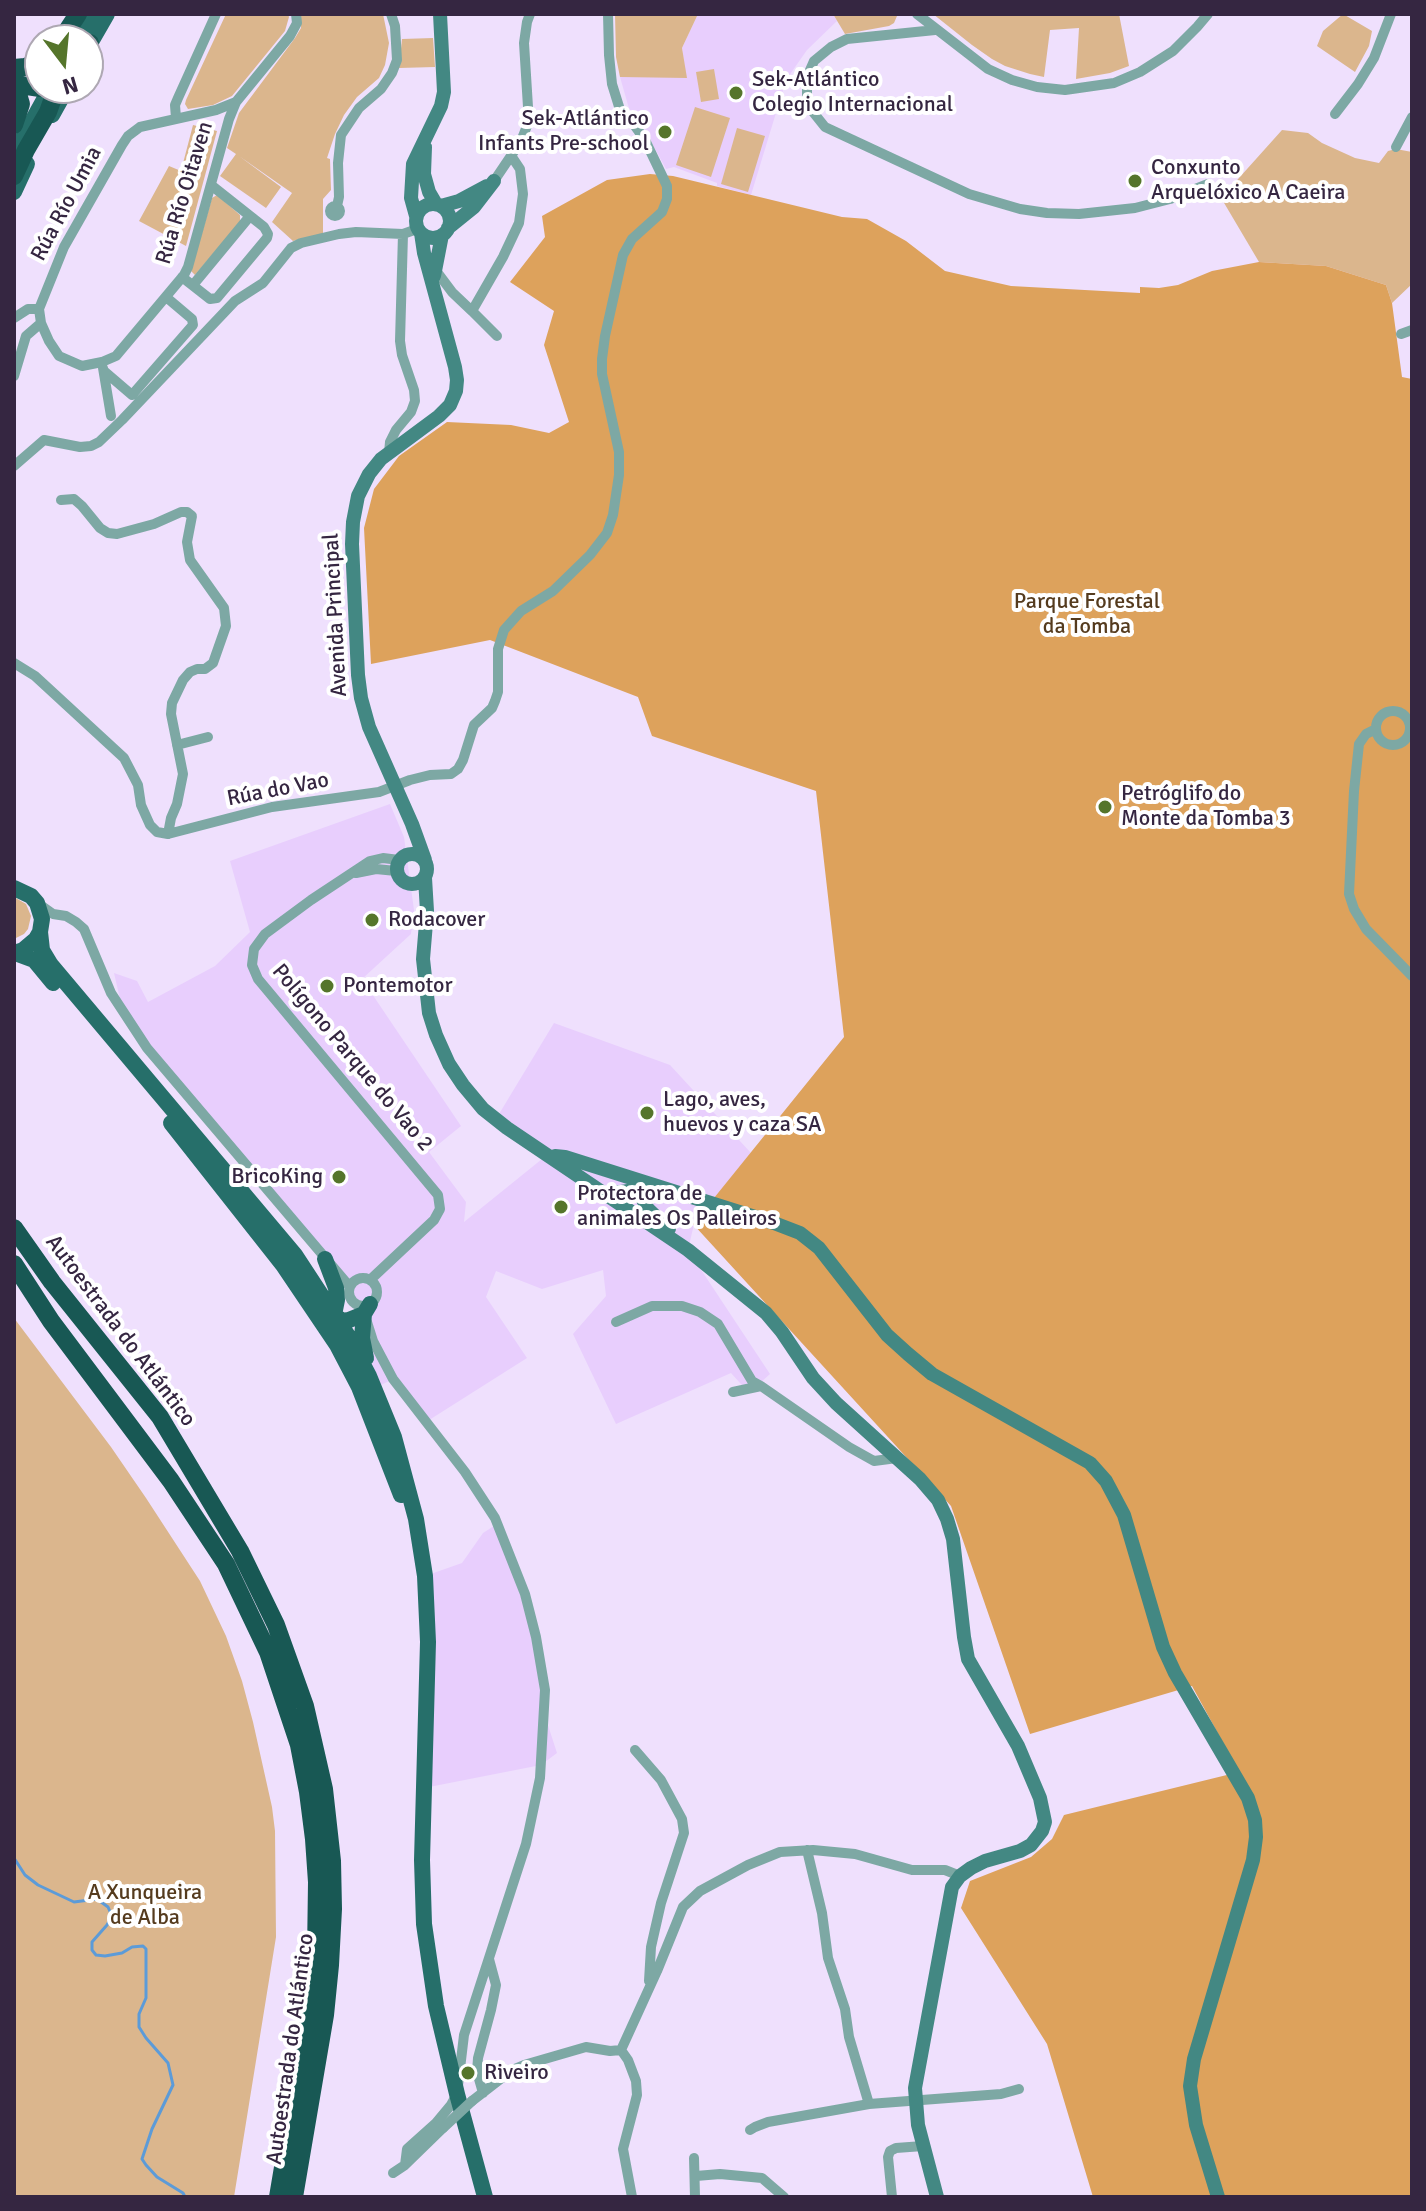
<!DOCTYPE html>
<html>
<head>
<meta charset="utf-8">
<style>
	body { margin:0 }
	#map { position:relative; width:1426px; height:2211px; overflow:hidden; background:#efe0fd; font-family:Signika,sans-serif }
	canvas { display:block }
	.frame { position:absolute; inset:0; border:16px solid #352641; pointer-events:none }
	.north { position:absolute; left:24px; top:24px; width:80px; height:80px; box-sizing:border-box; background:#fff; border:2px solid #aea8b3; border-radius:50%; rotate:164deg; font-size:22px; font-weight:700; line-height:32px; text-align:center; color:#352641 }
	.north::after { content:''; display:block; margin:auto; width:28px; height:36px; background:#55752b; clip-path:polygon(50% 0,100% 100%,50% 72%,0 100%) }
</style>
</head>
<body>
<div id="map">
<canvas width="1426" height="2211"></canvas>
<div class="frame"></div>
<div class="north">N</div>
</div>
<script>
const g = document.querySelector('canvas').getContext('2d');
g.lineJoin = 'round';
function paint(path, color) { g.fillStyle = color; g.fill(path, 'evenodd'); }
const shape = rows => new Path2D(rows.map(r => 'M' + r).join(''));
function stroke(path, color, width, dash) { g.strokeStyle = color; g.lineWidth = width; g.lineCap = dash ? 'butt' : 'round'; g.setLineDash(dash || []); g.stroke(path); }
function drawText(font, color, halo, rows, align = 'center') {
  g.font = font + ' Signika,sans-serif'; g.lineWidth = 8; g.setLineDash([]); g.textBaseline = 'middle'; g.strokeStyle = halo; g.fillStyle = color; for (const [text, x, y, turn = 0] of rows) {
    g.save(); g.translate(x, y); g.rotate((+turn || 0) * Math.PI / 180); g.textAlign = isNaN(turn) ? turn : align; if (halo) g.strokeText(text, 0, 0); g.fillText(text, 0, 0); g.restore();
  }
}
const built = shape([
	[698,14,833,14,837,21,807,50,786,80,751,195,717,186,717,183,674,167,666,169,635,112,631,113,628,105,620,77,686,77,682,48],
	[390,804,404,837,414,910,411,934,362,979,461,1126,429,1152,466,1202,464,1222,547,1155,496,1119,554,1023,670,1065,751,1153,694,1224,688,1250,770,1374,749,1393,731,1373,616,1424,573,1334,606,1296,603,1270,542,1289,496,1271,486,1297,527,1358,426,1422,393,1379,375,1388,365,1312,325,1259,123,1012,114,973,137,981,148,1002,215,966,250,932,230,861],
	[497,1524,539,1652,545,1716,557,1753,541,1765,424,1788,425,1576,462,1563,483,1533]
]);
const green = shape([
	[226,14,288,14,289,17,285,31,232,96,213,105,188,109,185,104,186,100],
	[301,14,383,14,389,43,385,65,379,78,357,97,344,115,335,134,327,158,330,159,331,190,323,199,323,234,293,241,272,222,292,193,239,156,281,187,266,208,220,176,236,154,227,148,239,113,295,38,301,28],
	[615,14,698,14,682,48,687,78,620,77,616,57],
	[833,14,897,14,897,16,894,23,889,26,845,34],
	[933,14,1119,14,1129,66,1110,73,1076,79,1079,28,1050,30,1044,77,1030,74,1005,66,992,59,972,45],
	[1343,14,1372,31,1369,46,1355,72,1317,46,1323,31],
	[433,38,435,67,399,68,402,39],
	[714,69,719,99,701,102,696,72],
	[695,107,730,118,711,177,676,165],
	[193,125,217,131,186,246,139,221,169,166,181,171],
	[737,128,765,136,748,192,721,184],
	[1282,130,1308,133,1322,143,1355,158,1379,163,1388,151,1396,149,1412,152,1412,284,1392,303,1386,285,1326,266,1259,262,1217,191,1230,188],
	[217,195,240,215,240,222,195,275,191,271,212,198],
	[14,897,26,904,31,916,28,929,24,934,14,939],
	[14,1318,111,1447,146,1498,200,1581,226,1636,242,1681,253,1722,272,1807,275,1831,276,1937,234,2197,14,2197]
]);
const forest = shape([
	[650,174,673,176,842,217,867,219,906,241,945,271,1011,286,1140,293,1140,287,1159,288,1178,285,1212,271,1259,262,1326,266,1386,285,1392,303,1402,377,1412,379,1412,2197,1093,2197,1047,2044,961,1908,970,1881,1031,1857,1052,1839,1064,1815,1239,1772,1192,1686,1030,1734,951,1506,693,1224,844,1037,816,791,652,736,638,697,490,640,371,664,364,528,374,489,399,456,447,422,511,425,549,433,569,422,544,345,554,311,510,282,545,237,542,216,607,180]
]);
const stream = shape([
	[14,1858,25,1875,38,1885,74,1902,97,1899,108,1907,112,1916,107,1925,92,1942,92,1950,96,1955,105,1956,122,1953,132,1947,143,1946,146,1949,146,1998,139,2014,139,2027,146,2038,168,2063,173,2085,152,2129,142,2159,146,2165,157,2177,183,2193,185,2197]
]);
const street = shape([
	[917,14,988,69,1012,80,1037,87,1065,90,1114,83,1140,72,1173,51,1197,27,1208,14],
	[935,30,847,39,831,47,814,61,807,77,807,95,813,112,825,127,969,194,1020,209,1047,213,1079,214,1135,208,1170,199,1208,184],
	[236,102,216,110,140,127,128,136,122,145,64,247,39,309,41,323,49,341,59,356,82,366,102,362,116,356,184,275,188,267,229,119,236,102,290,36,297,23,296,14],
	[1335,114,1358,84,1374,58,1391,14],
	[176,118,175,105,178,98,216,14],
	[1396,147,1412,117],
	[494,181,521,141,527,126,528,107,524,43,527,22,530,14],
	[337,206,339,197,338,163,341,135,359,108,381,89,392,73,397,60,395,26,391,14],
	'330 211a5 5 0 1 1 10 0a5 5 0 1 1-10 0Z',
	[434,268,452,292,472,311,503,257,519,223,523,194,520,169,512,157],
	[182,277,210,299,217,298,267,238,268,234,264,227,211,185],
	[193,285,250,216],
	[472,311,497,336],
	[14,318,28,309,39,309],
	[1401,334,1412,330],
	[103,368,111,416],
	[104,371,132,395,193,325,192,319,166,297],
	[14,376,26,336,41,323],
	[389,453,390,442,396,430,411,412,415,401,414,390,402,355,400,341,403,234],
	[14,466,44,440,80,447,91,446,99,442,122,420,235,301,263,283,291,248,301,243,339,234,356,232,403,234,417,229],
	[61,500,74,499,82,506,100,528,108,533,117,534,154,524,181,512,187,512,192,516,187,542,190,560,224,608,226,626,213,663,205,669,197,669,190,672,183,680,172,703,171,714,183,774,177,804,171,818,168,834],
	[14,663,35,676,124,758,138,785,141,805,150,825,157,832,168,834],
	'1376 728a17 17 0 1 1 34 0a17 17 0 1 1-34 0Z',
	[1376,729,1366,734,1359,744,1354,791,1349,894,1354,909,1366,929,1412,976],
	[177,745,208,737],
	[168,834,272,807,379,792,410,780,430,775,451,774,458,769,463,760,474,725,492,708,495,701,498,692,498,649,504,630,521,611,553,591,590,555,607,533,613,515,619,475,619,452,602,374,602,359,605,336,623,255,632,239,662,212,667,199,667,186,645,140,635,126,625,119,621,113,612,84,609,55,608,14],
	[356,873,376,869,396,871],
	[39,904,53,914,66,916,76,922,84,929,111,993,147,1048,350,1287],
	'349 1292a14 14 0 1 1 28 0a14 14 0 1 1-28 0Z',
	[370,1280,434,1220,440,1209,438,1195,258,979,252,965,254,949,265,934,311,900,370,861,383,858,399,860],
	[367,1322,373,1341,393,1379,465,1472,495,1518,525,1594,536,1637,545,1690,540,1778,526,1844,464,2035,457,2094,451,2105,436,2123,407,2149,405,2165],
	[616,1322,652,1306,682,1306,700,1312,718,1324,752,1381,761,1386],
	[733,1392,761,1386,849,1447,874,1461,897,1458],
	[635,1750,661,1780,682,1819,684,1833,661,1903,651,1947,649,1981],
	[807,1850,822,1913,828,1958,845,2009,849,2037,869,2104],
	[621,2050,657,1971,683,1907,700,1891,748,1865,780,1852,813,1850,855,1854,912,1870,945,1870,960,1876],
	[483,2093,477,2072,478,2058,491,2010,496,1985,489,1959],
	[472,2101,512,2070,524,2065,586,2047,610,2051,621,2050,628,2060,636,2081,637,2095,623,2149,632,2197],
	[750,2130,755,2127,768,2122,869,2104,1001,2094,1019,2089],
	[694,2158,695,2197],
	[393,2173,405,2165,443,2128],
	[696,2176,720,2174,762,2178,784,2197],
	[892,2197,888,2157,890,2151,896,2148,923,2146]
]);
const secondary = shape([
	[425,147,424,174,429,192,436,204],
	'416 221a17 17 0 1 1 34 0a17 17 0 1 1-34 0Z',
	[441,206,459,201,487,186],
	[416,216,411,198,413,164,441,106,444,92,440,14],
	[448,228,474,207,494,181],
	[421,233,424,253,455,367,457,380,456,391,450,405,439,416,381,459,369,474,358,496,353,522,352,544,358,675,361,698,369,727,412,824,425,860],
	[434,276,442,235],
	'397 869a15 15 0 1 1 30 0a15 15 0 1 1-30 0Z',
	[425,878,427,911,423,959,429,1013,436,1035,449,1064,463,1085,483,1109,507,1128,688,1250,766,1313,782,1332,813,1378,836,1403,920,1479,938,1500,947,1519,953,1539,964,1637,968,1659,1018,1746,1040,1798,1045,1822,1042,1831,1031,1845,1020,1851,985,1861,971,1868,960,1876,952,1887,915,2088,918,2125,937,2197],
	[555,1156,565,1157,774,1223,800,1233,819,1248,887,1335,908,1354,932,1374,1090,1463,1106,1481,1124,1515,1163,1647,1175,1673,1248,1798,1255,1820,1256,1837,1253,1860,1194,2059,1190,2086,1196,2125,1218,2197],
	[641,1189,641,1196,648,1209,669,1229],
	[607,1194,649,1188]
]);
const primary = shape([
	[78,40,92,14],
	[88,47,107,14],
	[52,115,67,88],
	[14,154,50,89],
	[14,192,27,164],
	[14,888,31,896,37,903,42,919,40,932,36,939,23,950,14,953],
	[40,932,42,950,51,965,295,1255,348,1336,369,1376,394,1437,416,1519,425,1576,428,1642,422,1860,424,1924,436,2006,457,2094,485,2197],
	[15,953,34,960,53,983],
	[171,1123,283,1265,337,1345,359,1387,401,1495],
	[325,1259,336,1288,337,1300,334,1315],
	[332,1313,342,1321,349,1320,364,1314,370,1304],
	[364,1314,362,1338,366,1358]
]);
const highway = shape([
	[61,40,78,14],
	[88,46,90,43],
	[14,68,25,67,40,61],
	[14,84,40,88],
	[14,88,18,94,21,104,14,125],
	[14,176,26,150,48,112,53,98,52,88],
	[14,1228,52,1282,160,1417,240,1551,276,1625,305,1706,324,1789,332,1861,333,1909,330,1965,325,2015,294,2197],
	[14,1264,51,1321,171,1481,226,1564,268,1652,299,1745,308,1792,314,1839,317,1882,316,1954,306,2031,278,2197]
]);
const streetBridge = shape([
	[443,2128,472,2101]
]);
const markers = [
	[736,93,8,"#55752b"],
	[665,132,8,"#55752b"],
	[1135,181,8,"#55752b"],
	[1105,807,8,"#55752b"],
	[372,920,8,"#55752b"],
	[327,986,8,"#55752b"],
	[647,1113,8,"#55752b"],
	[339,1177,8,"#55752b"],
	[561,1207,8,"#55752b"],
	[468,2073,8,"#55752b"]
];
const poiNames = [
	["Sek-Atlántico",752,80],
	["Colegio Internacional",752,105],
	["Sek-Atlántico",649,119,"right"],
	["Infants Pre-school",649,144,"right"],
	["Conxunto",1151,168],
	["Arquelóxico A Caeira",1151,193],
	["Petróglifo do",1121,794],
	["Monte da Tomba 3",1121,819],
	["Rodacover",388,920],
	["Pontemotor",343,986],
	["Lago, aves,",663,1100],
	["huevos y caza SA",663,1125],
	["BricoKing",323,1177,"right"],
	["Protectora de",577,1194],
	["animales Os Palleiros",577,1219],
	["Riveiro",484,2073]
];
const streetNames = [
	["Rúa Río Oitaven",185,193,-73],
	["Rúa Río Umia",67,204,-62],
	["Avenida Principal",336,615,-93],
	["Rúa do Vao",278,790,-11],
	["Polígono Parque do Vao 2",352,1058,50],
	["Autoestrada do Atlántico",120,1331,53],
	["Autoestrada do Atlántico",291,2049,-82]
];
const parkNames = [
	["Parque Forestal",1087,602],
	["da Tomba",1087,627],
	["A Xunqueira",145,1893],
	["de Alba",145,1918]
];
paint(built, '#e8cefd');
paint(green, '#dbb68d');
paint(forest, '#dda25c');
stroke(stream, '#5c9bd8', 3);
stroke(street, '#7da8a4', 10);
stroke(secondary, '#438883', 14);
stroke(primary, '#266f6a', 16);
stroke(highway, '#185854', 18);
stroke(streetBridge, '#7da8a4', 10);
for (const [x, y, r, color] of markers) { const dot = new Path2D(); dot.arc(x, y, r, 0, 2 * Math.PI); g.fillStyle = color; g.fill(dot); stroke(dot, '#fff', 3); }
drawText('22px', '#352641', '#fff', poiNames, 'left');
drawText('22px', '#352641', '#fff', streetNames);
drawText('22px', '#553b1e', '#fff', parkNames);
</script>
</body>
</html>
